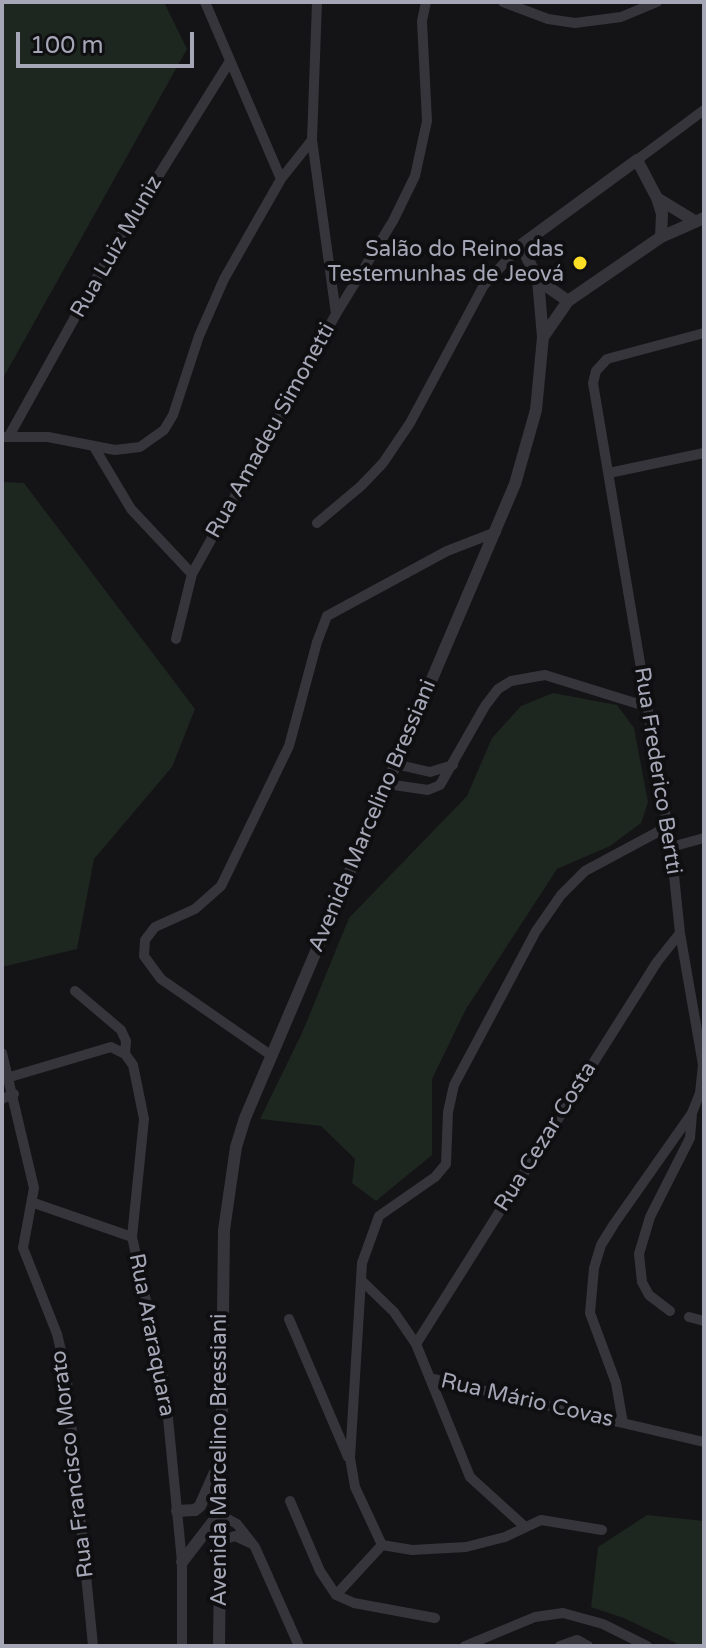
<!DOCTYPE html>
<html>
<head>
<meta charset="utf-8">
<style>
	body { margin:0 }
	#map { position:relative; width:706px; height:1648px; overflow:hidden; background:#141416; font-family:"Varela Round",sans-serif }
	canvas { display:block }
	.frame { position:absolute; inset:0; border:4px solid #a5a7b7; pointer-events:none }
	.scale { position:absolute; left:16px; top:32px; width:178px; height:36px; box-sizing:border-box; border:4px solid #a5a7b7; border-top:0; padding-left:10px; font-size:24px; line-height:28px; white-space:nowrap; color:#a5a7b7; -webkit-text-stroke:6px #0f0f11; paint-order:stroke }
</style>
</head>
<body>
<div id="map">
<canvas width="706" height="1648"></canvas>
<div class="frame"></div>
<div class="scale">100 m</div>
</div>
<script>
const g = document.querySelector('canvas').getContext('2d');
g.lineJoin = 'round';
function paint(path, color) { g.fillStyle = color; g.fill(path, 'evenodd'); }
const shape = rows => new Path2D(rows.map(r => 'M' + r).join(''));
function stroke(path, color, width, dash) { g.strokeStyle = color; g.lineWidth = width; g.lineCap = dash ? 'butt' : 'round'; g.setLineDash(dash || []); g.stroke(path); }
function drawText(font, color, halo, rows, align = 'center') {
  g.font = font + ' "Varela Round",sans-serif'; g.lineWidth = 8; g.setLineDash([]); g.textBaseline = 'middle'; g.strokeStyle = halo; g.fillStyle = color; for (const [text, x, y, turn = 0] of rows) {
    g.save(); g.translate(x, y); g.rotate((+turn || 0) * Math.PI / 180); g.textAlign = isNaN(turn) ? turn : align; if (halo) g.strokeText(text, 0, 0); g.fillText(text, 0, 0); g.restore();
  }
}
const green = shape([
	[2,2,164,2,187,49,2,380],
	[2,482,24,483,195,709,172,767,94,859,77,949,2,967],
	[553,693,617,705,634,728,648,802,641,823,610,846,557,869,466,1009,432,1079,432,1155,376,1201,352,1183,355,1159,321,1126,260,1119,302,1033,349,918,467,796,492,738,521,706],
	[647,1515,704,1521,704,1646,682,1646,624,1618,591,1607,598,1547]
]);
const minor = shape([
	[205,2,281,179],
	[317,2,312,140,336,314],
	[503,2,548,19,575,23,621,17,657,2],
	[637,160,704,110],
	[9,436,114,247,230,61],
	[2,437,48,437,115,450,140,447,164,430,173,415,199,336,224,279,281,179,312,140],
	[94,447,131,509,192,574],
	[609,473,704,453],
	[317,523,361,486,383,463,410,423,484,285,521,245],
	[176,639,192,574,336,314,393,221,415,176,427,121,422,21,426,2],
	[395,764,430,772,453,765],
	[387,784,428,790,440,785,485,706,498,689,511,681,545,675,648,707],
	[671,847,704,838],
	[75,991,121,1030,126,1041,125,1054],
	[2,1053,34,1188,23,1248,57,1334,66,1371,93,1646],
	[272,1056,161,979,144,956,145,940,155,927,195,909,221,886,289,746,317,642,327,616,447,551,496,532],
	[10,1077,111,1047,125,1054,133,1065,144,1119,132,1237,165,1387,182,1562,182,1646],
	[2,1099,14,1094],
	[34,1203,132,1237],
	[361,1280,394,1312,416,1344,470,1477,524,1526],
	[670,1311,649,1295,642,1282,639,1254,650,1217,690,1138,692,1113],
	[689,1317,704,1321],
	[289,1319,348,1457],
	[416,1344,657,962,680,933],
	[430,1378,704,1442],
	[623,1423,616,1383,590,1313,594,1268,601,1245,614,1224,692,1113,700,1093,703,1065,680,933,671,847,593,383,596,371,607,359,704,333],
	[290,1501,320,1571,336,1595,354,1603,435,1618],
	[219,1514,237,1524,255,1547,299,1646],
	[602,1530,541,1520,505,1537,466,1547,412,1550,382,1545,355,1487,350,1458,362,1263,379,1216,435,1177,446,1164,448,1112,454,1085,536,931,561,895,585,871,667,827],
	[220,1541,235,1536,250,1543],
	[336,1595,382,1545],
	[465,1646,535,1617,563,1613,603,1624,647,1646],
	[560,1646,577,1640,588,1646]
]);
const tertiary = shape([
	[657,198,693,220],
	[538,280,543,337],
	[568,301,538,280,521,245,637,160,657,198,662,214,661,237],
	[177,1511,195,1510,200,1506,216,1470],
	[182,1562,219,1514],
	[219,1646,224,1230,236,1147,245,1118,515,484,536,410,543,337,568,301,661,237,704,218]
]);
const markers = [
	[580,263,8,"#fcde26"]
];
const streetNames = [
	["Rua Luiz Muniz",117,247,-60],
	["Rua Amadeu Simonetti",271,431,-61],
	["Rua Frederico Bertti",657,771,81],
	["Avenida Marcelino Bressiani",373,816,-67],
	["Rua Cezar Costa",546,1137,-58],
	["Rua Araraquara",151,1335,79],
	["Rua Mário Covas",527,1401,13],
	["Avenida Marcelino Bressiani",220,1460,-90],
	["Rua Francisco Morato",73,1464,-97]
];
const poiNames = [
	["Salão do Reino das",564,250],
	["Testemunhas de Jeová",564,275]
];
paint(green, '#1e2620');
stroke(minor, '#35353b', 10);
stroke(tertiary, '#35353b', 12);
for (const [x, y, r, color] of markers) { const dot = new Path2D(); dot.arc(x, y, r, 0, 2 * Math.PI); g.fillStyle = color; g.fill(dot); stroke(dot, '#0f0f11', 3); }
drawText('22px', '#a5a7b7', '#0f0f11', streetNames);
drawText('22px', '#a5a7b7', '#0f0f11', poiNames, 'right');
</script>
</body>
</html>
